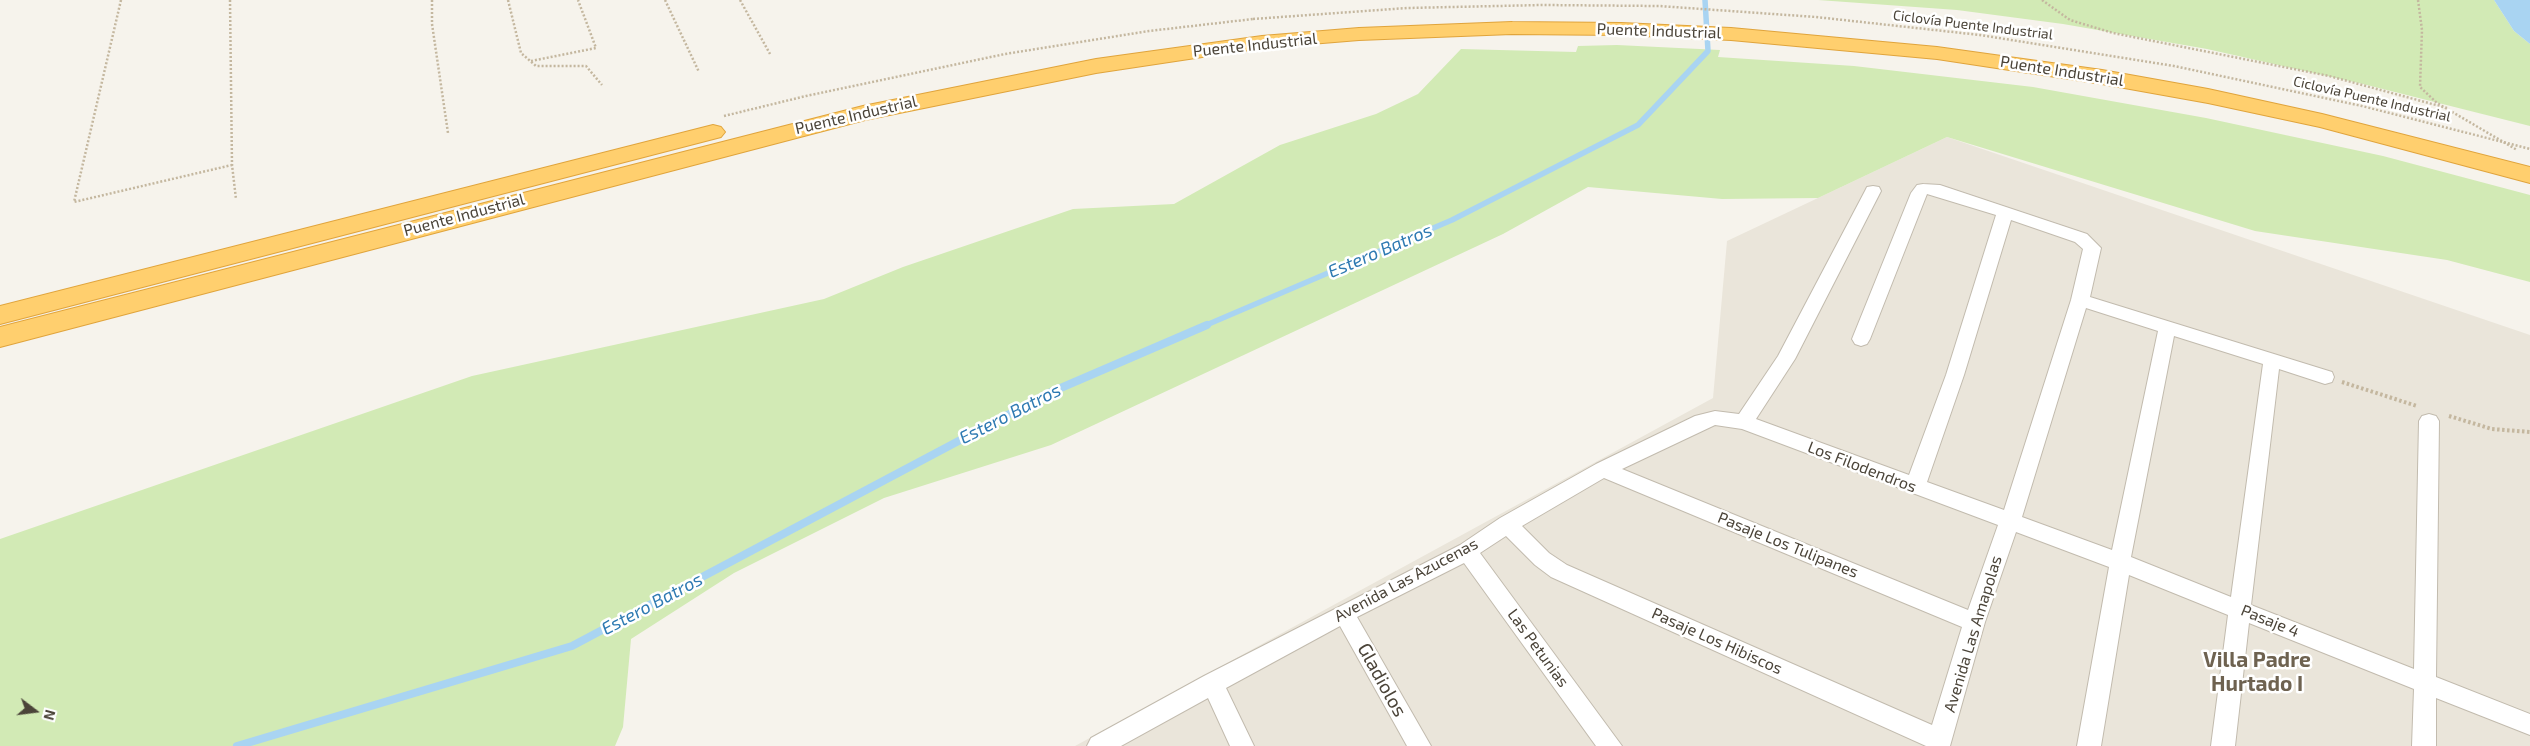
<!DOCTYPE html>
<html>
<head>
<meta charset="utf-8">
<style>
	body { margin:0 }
	#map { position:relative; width:2530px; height:746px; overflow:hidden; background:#f6f3ec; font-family:"Exo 2",sans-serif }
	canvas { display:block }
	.north { position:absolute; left:10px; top:686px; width:50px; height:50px; -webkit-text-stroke:4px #fff; paint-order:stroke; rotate:105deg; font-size:14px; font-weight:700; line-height:20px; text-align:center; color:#4b4439 }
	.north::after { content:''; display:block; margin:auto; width:18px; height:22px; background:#4b4439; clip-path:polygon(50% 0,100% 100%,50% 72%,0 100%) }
</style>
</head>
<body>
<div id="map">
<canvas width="2530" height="746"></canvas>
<div class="north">N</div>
</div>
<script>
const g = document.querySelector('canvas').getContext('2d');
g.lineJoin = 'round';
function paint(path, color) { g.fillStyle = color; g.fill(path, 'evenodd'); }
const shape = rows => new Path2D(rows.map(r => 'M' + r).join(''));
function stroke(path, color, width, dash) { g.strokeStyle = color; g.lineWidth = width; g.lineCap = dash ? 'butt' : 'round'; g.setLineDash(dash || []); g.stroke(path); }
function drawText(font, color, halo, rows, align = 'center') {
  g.font = font + ' "Exo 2",sans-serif'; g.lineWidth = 5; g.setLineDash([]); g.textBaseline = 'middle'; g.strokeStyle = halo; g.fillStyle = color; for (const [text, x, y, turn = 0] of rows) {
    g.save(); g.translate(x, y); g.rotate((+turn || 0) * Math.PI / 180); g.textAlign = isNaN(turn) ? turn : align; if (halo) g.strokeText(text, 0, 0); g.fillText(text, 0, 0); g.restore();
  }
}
const residential = shape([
	[1947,137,2530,335,2530,746,1075,746,1713,398,1727,241]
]);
const green = shape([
	[1818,0,2494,0,2514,31,2530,44,2530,126,2363,84,2207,49,2063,24,1957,10],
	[1617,45,1720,50,1718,57,1854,66,2033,87,2206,118,2383,156,2530,195,2530,282,2447,260,2255,231,1947,137,1818,198,1722,199,1588,187,1503,234,1051,445,884,498,734,573,631,639,623,727,615,746,0,746,0,539,472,376,824,299,903,267,1073,209,1174,204,1280,145,1376,114,1418,94,1461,49,1576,52,1578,46]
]);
const water = shape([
	[2494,0,2530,0,2530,44,2514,31]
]);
const streamFar1 = shape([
	[1204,326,1452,220,1638,125,1708,51,1705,0]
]);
const stream = shape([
	[237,746,572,646,1049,393,1207,325]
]);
const pathFar1 = shape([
	[121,0,74,202,232,165],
	[230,0,232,165,236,199],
	[432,0,432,24,448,133],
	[508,0,521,53,536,66,586,66,602,85],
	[665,0,699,72],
	[740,0,770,54],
	[2042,0,2070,20,2113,33,2329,76,2447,108],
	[2418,0,2422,30,2420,87,2437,103,2517,150],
	[531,61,596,48,578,0],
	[724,116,806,96,1005,54,1149,31,1253,19]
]);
const path = shape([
	[2342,382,2417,406],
	[2449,416,2492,429,2530,432]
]);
const minor = shape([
	[1923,184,1940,185,2087,234,2101,248,2090,297,2332,372,2334,377,2332,382,2325,384,2279,369,2251,605,2414,669,2419,421,2422,416,2429,414,2436,416,2439,421,2436,677,2530,714,2530,735,2436,698,2436,746,2412,746,2414,689,2249,623,2235,746,2211,746,2228,615,2129,575,2101,746,2077,746,2109,567,2016,532,1985,622,1950,746,1926,746,1551,577,1535,565,1506,536,1480,553,1622,746,1596,746,1464,563,1357,617,1431,746,1407,746,1340,626,1226,688,1254,746,1230,746,1208,698,1121,746,1087,746,1091,738,1204,676,1460,545,1500,518,1596,464,1695,416,1715,411,1739,414,1778,356,1865,191,1867,187,1873,186,1879,187,1881,191,1795,359,1756,419,1909,475,1946,375,1996,215,1927,194,1870,339,1867,344,1861,346,1855,344,1852,339,1911,193,1917,185,1923,184],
	[2011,220,2075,242,2083,249,2071,300,2004,510,1927,482,1964,375,2011,220],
	[2086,308,2158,331,2112,550,2022,517,2086,308],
	[2174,336,2263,364,2231,597,2131,557,2174,336],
	[1715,425,1742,429,1998,525,1968,610,1622,469,1715,425],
	[1604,478,1962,627,1932,725,1567,565,1549,553,1522,526,1604,478]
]);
const motorway = shape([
	[1512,22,1621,23,1731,28,1937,47,2102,70,2208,89,2322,114,2530,167,2530,183,2320,127,2208,103,2102,84,1937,59,1731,40,1621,35,1512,34,1359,40,1262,48,1096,73,865,120,0,347,0,327,863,106,1096,59,1262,36,1359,28,1512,22],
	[713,125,721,127,725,132,721,137,0,324,0,306,713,125]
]);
const pathBridge = shape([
	[1253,19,1407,8,1542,5,1659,6,1816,17,1980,35,2174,66,2362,106,2530,149]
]);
const farStreetnames = [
	["Ciclovía Puente Industrial",1973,25,7],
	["Ciclovía Puente Industrial",2372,99,13]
];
const streetNames = [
	["Puente Industrial",1659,31,2],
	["Puente Industrial",1255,45,-6],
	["Puente Industrial",2062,71,9],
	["Puente Industrial",856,115,-13],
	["Puente Industrial",464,215,-15],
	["Los Filodendros",1862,467,21],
	["Pasaje Los Tulipanes",1788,545,22],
	["Avenida Las Azucenas",1406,580,-28],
	["Pasaje 4",2270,621,22],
	["Avenida Las Amapolas",1973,634,-73],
	["Pasaje Los Hibiscos",1717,641,24],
	["Las Petunias",1538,648,54]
];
const waterNames = [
	["Estero Batros",1380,251,-23],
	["Estero Batros",1010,414,-27],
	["Estero Batros",652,604,-28]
];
const nearStreetnames = [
	["Gladiolos",1382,680,61]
];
const nearNeighbourhoodnames = [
	["Villa Padre",2257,660],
	["Hurtado I",2257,684]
];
paint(residential, '#eae5da');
paint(green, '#d2eab5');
paint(water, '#a9d4f2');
stroke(streamFar1, '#a9d4f2', 5.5);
stroke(stream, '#a9d4f2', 8);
stroke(minor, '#c2bbae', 2);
stroke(motorway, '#e0a43c', 2);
stroke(pathFar1, '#c4b79f', 2.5, [2, 2]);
stroke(path, '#c4b79f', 4, [2.5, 2.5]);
paint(minor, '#fff');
paint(motorway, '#ffcf6e');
stroke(pathBridge, '#c4b79f', 2.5, [2, 2]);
drawText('14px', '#4b4439', '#fff', farStreetnames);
drawText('16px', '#4b4439', '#fff', streetNames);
drawText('italic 18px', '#2e7ab2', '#fff', waterNames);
drawText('19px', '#4b4439', '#fff', nearStreetnames);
drawText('bold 21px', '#6e6250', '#fff', nearNeighbourhoodnames);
</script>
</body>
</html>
